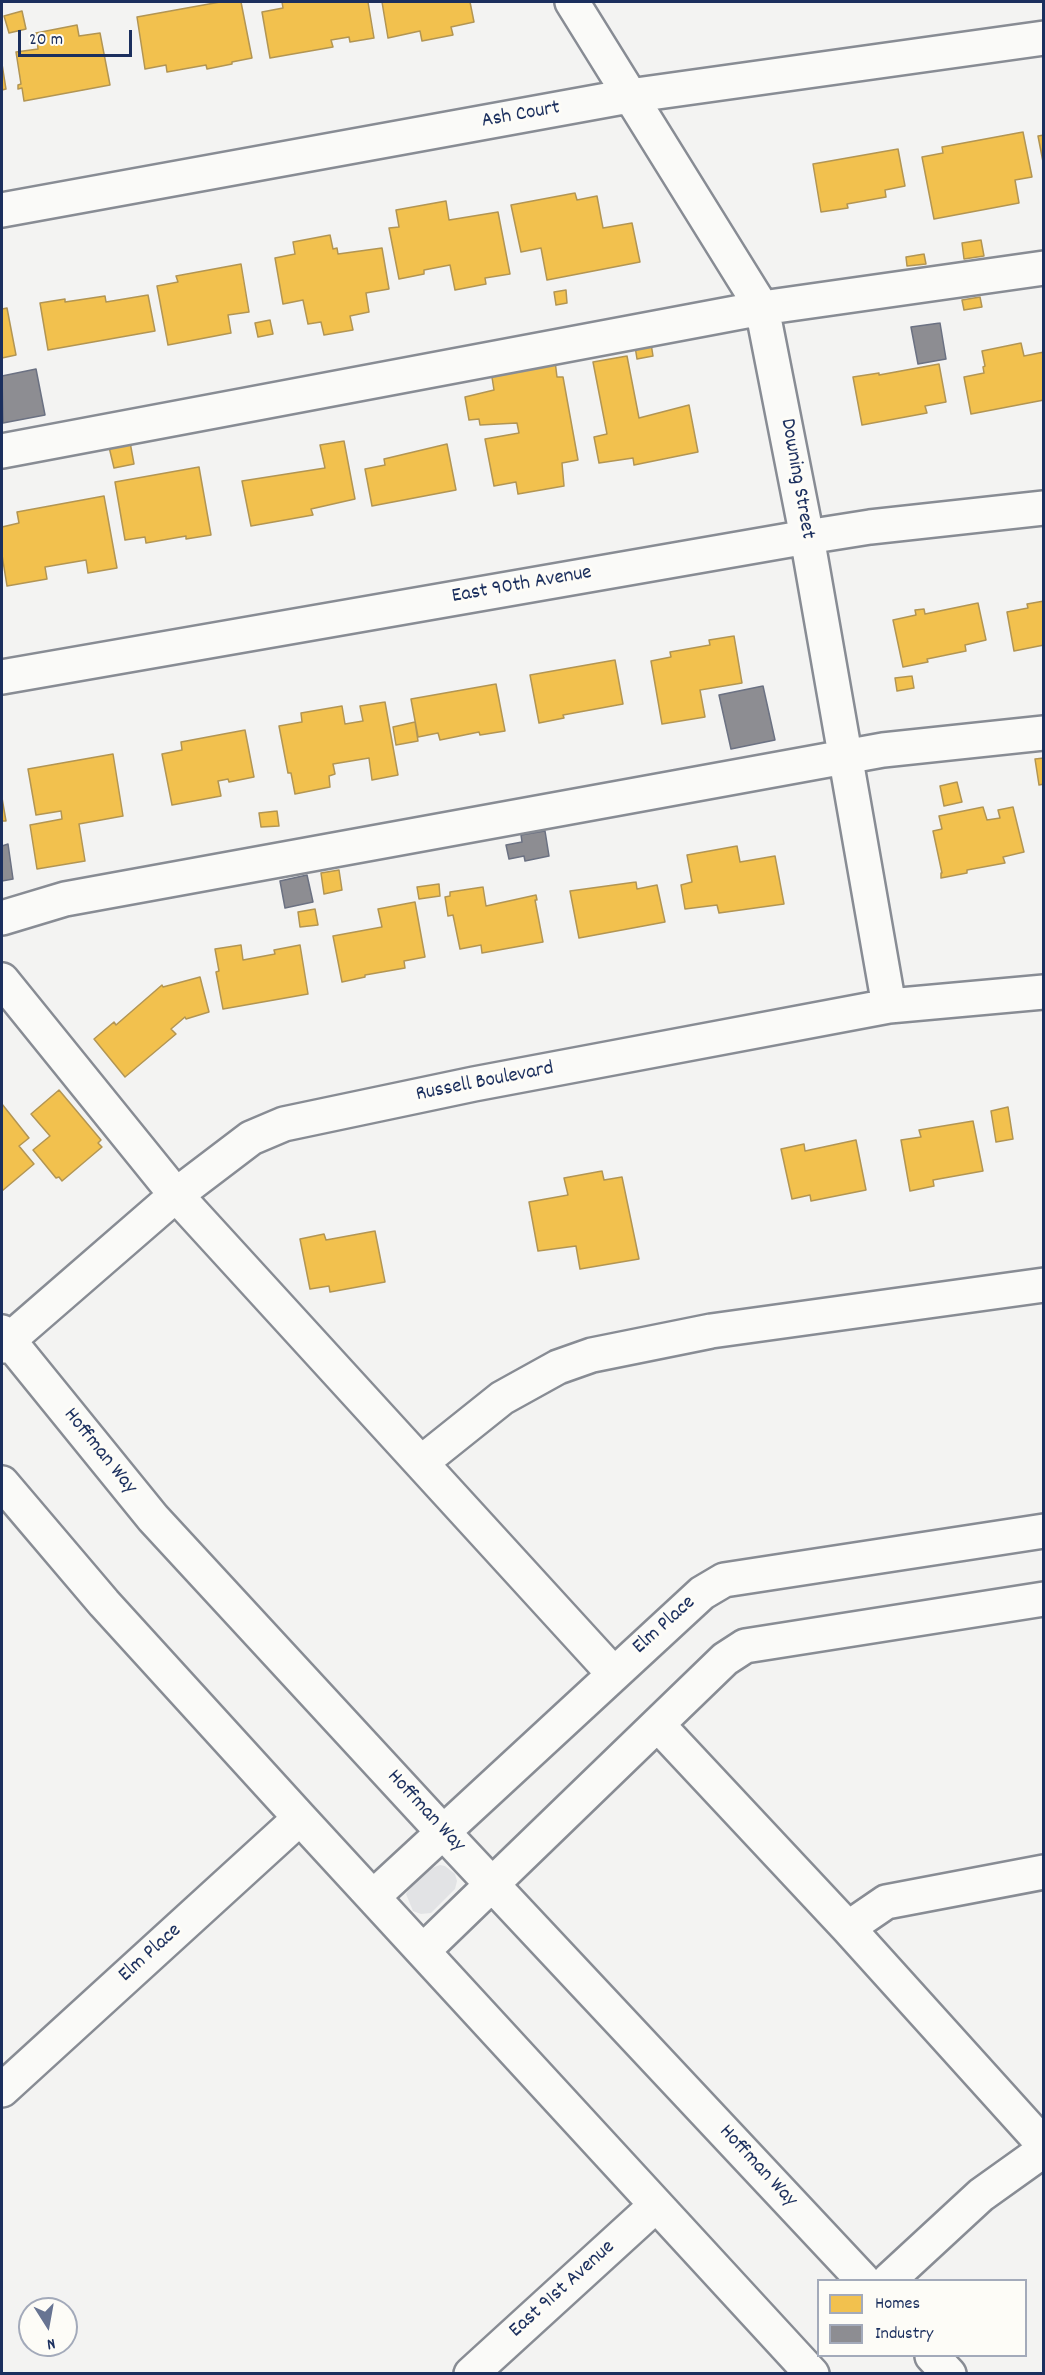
<!DOCTYPE html>
<html>
<head>
<meta charset="utf-8">
<style>
	body { margin:0 }
	#map { position:relative; width:1045px; height:2375px; overflow:hidden; background:#f3f3f2; font-family:Dekko,sans-serif }
	canvas { display:block }
	.frame { position:absolute; inset:0; border:3px solid #1b2f5e; pointer-events:none }
	.legend { position:absolute; left:817px; top:2279px; width:210px; height:78px; box-sizing:border-box; background:#fdfcf7; border:2px solid #a3aaba; margin:0; padding:8px 10px; list-style:none; font-size:18px; color:#1b2f5e }
	.legend li { display:flex; align-items:center; gap:12px; height:30px }
	.legend b { width:30px; border:2px solid #a3aaba }
	.north { position:absolute; left:18px; top:2297px; width:60px; height:60px; box-sizing:border-box; background:#fdfcf7; border:2px solid #a3aaba; border-radius:50%; rotate:169deg; font-size:16px; font-weight:700; line-height:24px; text-align:center; color:#1b2f5e }
	.north::after { content:''; display:block; margin:auto; width:21px; height:27px; background:#677492; clip-path:polygon(50% 0,100% 100%,50% 72%,0 100%) }
	.scale { position:absolute; left:18px; top:30px; width:114px; height:27px; box-sizing:border-box; border:3px solid #1b2f5e; border-top:0; padding-left:8px; font-size:18px; line-height:21px; white-space:nowrap; color:#1b2f5e; -webkit-text-stroke:4px #fdfcf7; paint-order:stroke }
</style>
</head>
<body>
<div id="map">
<canvas width="1045" height="2375"></canvas>
<div class="frame"></div>
<ul class="legend">
<li><b style="height:16px;background:#f2c14e"></b>Homes</li>
<li><b style="height:16px;background:#8d8d92"></b>Industry</li>
</ul>
<div class="north">N</div>
<div class="scale">20 m</div>
</div>
<script>
const g = document.querySelector('canvas').getContext('2d');
g.lineJoin = 'round';
function paint(path, color) { g.fillStyle = color; g.fill(path, 'evenodd'); }
const shape = rows => new Path2D(rows.map(r => 'M' + r).join(''));
function stroke(path, color, width, dash) { g.strokeStyle = color; g.lineWidth = width; g.lineCap = dash ? 'butt' : 'round'; g.setLineDash(dash || []); g.stroke(path); }
function drawText(font, color, halo, rows, align = 'center') {
  g.font = font + ' Dekko,sans-serif'; g.lineWidth = 6; g.setLineDash([]); g.textBaseline = 'middle'; g.strokeStyle = halo; g.fillStyle = color; for (const [text, x, y, turn = 0] of rows) {
    g.save(); g.translate(x, y); g.rotate((+turn || 0) * Math.PI / 180); g.textAlign = isNaN(turn) ? turn : align; if (halo) g.strokeText(text, 0, 0); g.fillText(text, 0, 0); g.restore();
  }
}
const green = shape([
	[440,1865,445,1866,455,1874,457,1881,455,1889,431,1913,421,1914,413,1911,406,1894,410,1887,432,1868]
]);
const homes = shape([
	[220,2,241,2,252,58,232,62,232,64,207,69,206,65,167,72,166,65,145,69,137,17,220,2],
	[282,2,368,2,374,38,350,42,349,37,331,40,333,47,270,58,262,12,283,8,282,2],
	[382,2,470,2,474,22,451,27,453,35,422,41,420,31,388,38,382,2],
	[22,11,26,29,9,33,4,16,22,11],
	[77,25,79,36,100,33,110,85,24,101,22,88,18,89,18,85,21,84,16,52,38,49,36,33,77,25],
	[2,64,6,89,2,90,2,64],
	[1023,132,1032,177,1015,180,1019,203,934,219,922,157,943,153,942,147,1023,132],
	[1044,135,1044,167,1038,136,1044,135],
	[898,149,905,186,885,190,886,197,847,204,848,208,821,212,813,164,898,149],
	[575,193,577,200,597,196,603,228,632,223,640,262,547,280,541,248,521,252,511,205,575,193],
	[446,201,449,220,498,212,510,274,485,278,486,284,455,290,450,265,424,270,424,274,399,279,389,228,399,227,396,210,446,201],
	[330,235,333,249,337,248,338,254,382,248,389,289,366,293,369,312,350,316,353,330,324,335,321,322,308,324,303,300,283,304,275,258,295,254,293,242,330,235],
	[981,240,984,256,964,259,962,243,981,240],
	[924,254,926,264,907,266,906,257,924,254],
	[241,264,249,312,228,315,231,333,168,345,157,286,178,282,176,276,241,264],
	[566,290,567,303,556,305,554,292,566,290],
	[148,295,155,331,48,350,40,303,65,299,65,302,105,296,106,302,148,295],
	[980,297,982,307,964,310,962,300,980,297],
	[7,308,16,355,2,358,2,309,7,308],
	[270,320,273,334,258,337,255,323,270,320],
	[650,337,653,356,637,359,634,340,650,337],
	[1021,343,1024,356,1044,352,1044,400,971,414,964,377,984,373,983,367,985,366,982,351,1021,343],
	[627,356,639,418,689,405,698,452,634,465,633,458,599,463,594,437,607,434,593,362,627,356],
	[555,361,557,377,563,377,578,460,562,463,564,486,518,494,516,482,494,486,485,439,519,433,517,423,480,425,479,419,469,420,465,397,494,390,491,371,555,361],
	[939,364,946,402,925,406,927,413,862,425,853,377,879,373,879,375,939,364],
	[344,441,355,499,311,509,313,515,251,526,242,481,325,468,320,445,344,441],
	[130,442,134,464,114,468,109,447,130,442],
	[447,444,456,490,372,506,365,469,385,465,384,459,447,444],
	[199,467,211,535,186,539,186,536,146,543,145,537,125,540,115,482,199,467],
	[104,496,117,568,88,573,86,560,45,567,47,579,7,586,2,555,2,527,19,523,17,512,104,496],
	[1044,601,1044,645,1014,651,1007,612,1028,608,1027,604,1044,601],
	[978,603,986,640,965,645,966,651,927,659,928,662,903,667,893,620,916,615,915,610,924,609,925,614,978,603],
	[734,636,742,683,700,690,705,717,662,724,651,661,671,657,670,652,710,645,709,640,734,636],
	[615,660,623,704,563,715,564,718,539,723,530,675,615,660],
	[912,676,914,688,897,691,895,678,912,676],
	[496,684,505,731,480,735,479,732,440,740,438,733,418,737,411,699,496,684],
	[385,702,398,775,372,780,369,758,333,764,335,774,329,776,330,787,295,794,291,773,288,773,279,726,302,722,301,713,342,706,345,724,363,721,360,706,385,702],
	[415,722,418,741,396,745,393,727,415,722],
	[245,730,254,777,229,782,228,779,218,781,221,796,172,805,162,754,182,750,181,742,245,730],
	[113,754,123,816,79,824,85,861,37,869,30,825,62,819,61,811,36,815,28,769,113,754],
	[1044,758,1044,784,1039,785,1035,759,1044,758],
	[957,782,962,802,944,806,940,786,957,782],
	[2,798,6,821,2,821,2,798],
	[983,807,987,820,1000,818,998,810,1013,807,1024,852,1003,857,1005,863,967,870,967,873,941,878,941,873,942,873,933,831,942,829,939,816,983,807],
	[277,811,279,826,261,827,259,813,277,811],
	[737,846,740,862,775,856,784,904,719,913,717,905,685,909,681,885,692,882,687,855,737,846],
	[339,870,342,890,324,894,321,873,339,870],
	[636,882,637,889,657,885,665,922,579,938,570,891,636,882],
	[439,884,440,896,419,899,417,887,439,884],
	[483,887,486,906,536,895,537,900,535,900,543,942,482,953,481,945,460,949,453,915,448,916,445,897,450,896,450,892,483,887],
	[415,902,425,957,404,961,405,968,365,975,365,977,342,982,333,936,382,927,378,909,415,902],
	[315,909,318,925,300,927,298,912,315,909],
	[241,945,243,960,275,954,274,950,300,945,308,994,223,1009,216,972,219,971,215,949,241,945],
	[200,977,209,1012,186,1019,185,1017,171,1029,176,1034,125,1077,94,1039,114,1022,116,1025,162,985,163,987,200,977],
	[59,1090,101,1140,98,1143,102,1147,62,1181,59,1177,56,1178,33,1150,50,1136,31,1114,59,1090],
	[2,1104,29,1138,19,1146,34,1164,2,1191,2,1104],
	[1008,1107,1013,1139,996,1142,991,1111,1008,1107],
	[973,1121,983,1171,933,1180,934,1186,910,1191,901,1140,921,1137,919,1130,973,1121],
	[856,1140,866,1190,811,1201,810,1195,792,1199,781,1149,804,1144,805,1151,856,1140],
	[602,1171,604,1180,622,1177,639,1259,580,1269,576,1246,538,1251,529,1202,568,1195,564,1178,602,1171],
	[375,1231,385,1282,330,1292,329,1286,310,1289,300,1239,324,1234,326,1240,375,1231]
]);
const industry = shape([
	[940,323,946,359,918,364,911,327,940,323],
	[36,369,45,415,3,423,2,376,36,369],
	[763,686,775,740,731,749,719,695,763,686],
	[545,831,549,856,525,861,524,856,509,859,506,845,522,842,521,835,545,831],
	[8,844,13,879,2,881,2,846,8,844],
	[307,875,313,902,285,908,280,881,307,875]
]);
const minor = shape([
	[572,2,762,308,807,537,889,1006],
	[2,210,629,96,1044,38],
	[2,451,762,308,1044,268],
	[2,677,807,537,870,527,1044,508],
	[2,918,65,899,883,750,1044,733],
	[2,980,176,1195,613,1673],
	[2,1332,153,1518,442,1831,863,2280],
	[2,1346,176,1195,251,1138,284,1124,474,1084,889,1006,1044,992],
	[422,1462,502,1398,558,1367,592,1355,711,1331,1044,1285],
	[2,1483,104,1603,300,1818,812,2374],
	[658,1725,848,1928,1044,2145],
	[374,1896,702,1593,724,1580,1044,1531],
	[848,1928,886,1902,1044,1872],
	[423,1951,725,1659,745,1646,1044,1599],
	[2,2090,300,1818],
	[889,2280,981,2195,1044,2150],
	[932,2356,949,2374],
	[471,2374,655,2206]
]);
const streetNames = [
	["Ash Court",521,116,-10],
	["Downing Street",796,479,80],
	["East 90th Avenue",522,586,-10],
	["Russell Boulevard",485,1083,-11],
	["Hoffman Way",99,1452,51],
	["Elm Place",665,1626,-42],
	["Hoffman Way",425,1812,47],
	["Elm Place",151,1954,-42],
	["Hoffman Way",757,2167,47],
	["East 91st Avenue",563,2290,-42]
];
paint(green, '#e2e3e5');
paint(homes, '#f2c14e');
stroke(homes, '#b29553', 1.5);
paint(industry, '#8d8d92');
stroke(industry, '#6b7182', 1.5);
stroke(minor, '#888c94', 38);
stroke(minor, '#fafaf8', 33);
drawText('21px', '#1b2f5e', '#fdfcf7', streetNames);
</script>
</body>
</html>
